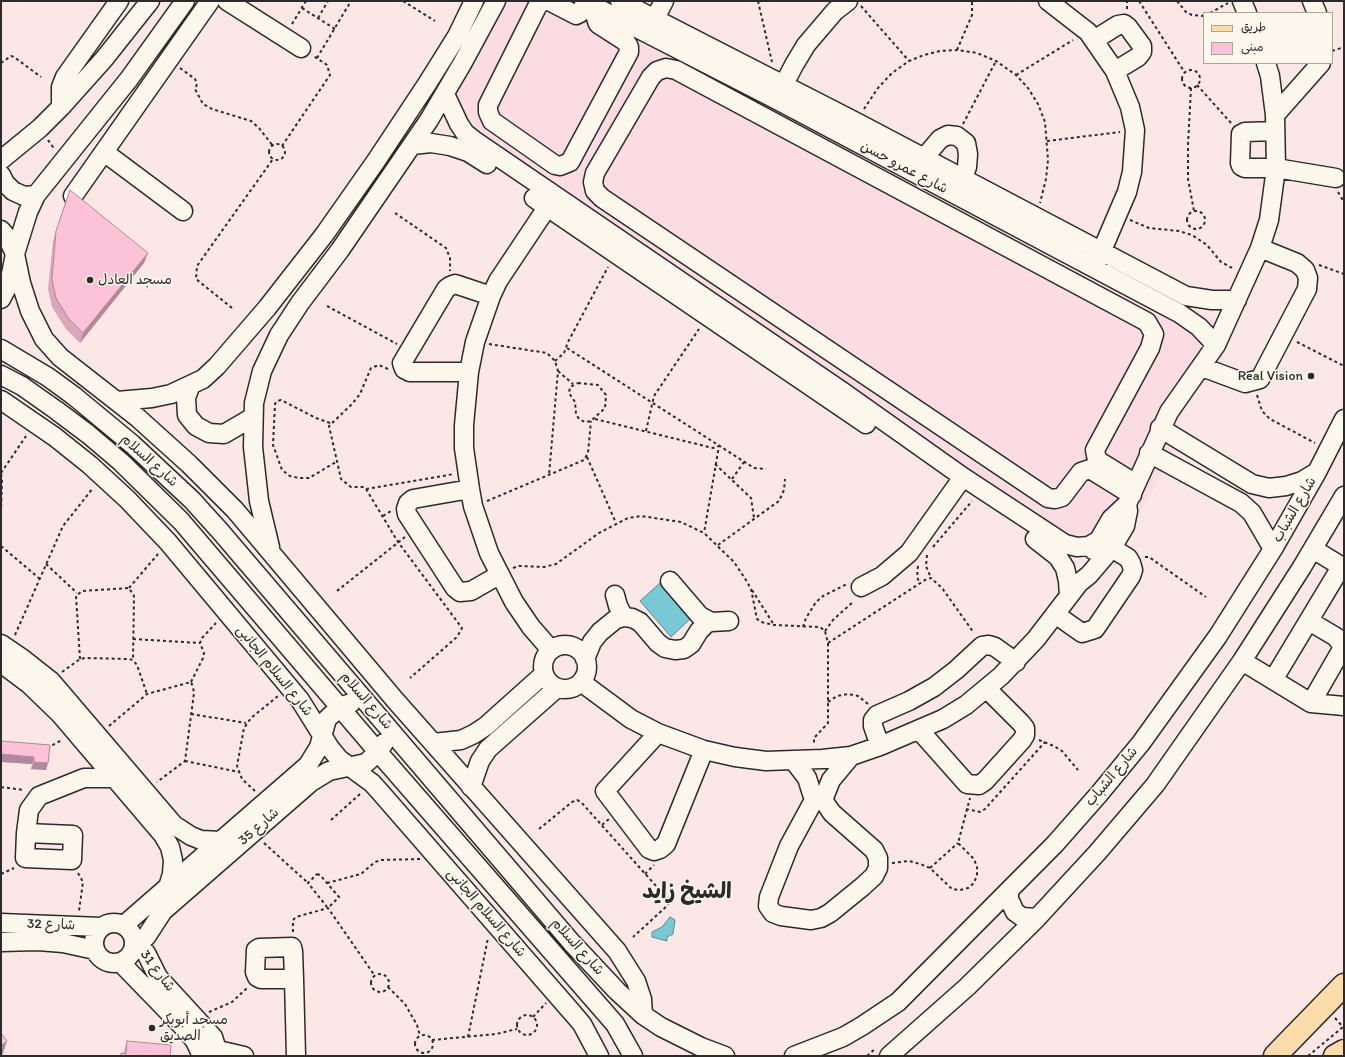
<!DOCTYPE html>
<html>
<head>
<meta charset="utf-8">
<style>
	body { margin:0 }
	#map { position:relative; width:1345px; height:1057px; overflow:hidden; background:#fbe7e6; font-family:Itim,"Playpen Sans Arabic",sans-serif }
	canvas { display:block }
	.frame { position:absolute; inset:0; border:2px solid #2b2b2b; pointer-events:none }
	.legend { position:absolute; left:1203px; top:12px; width:130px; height:52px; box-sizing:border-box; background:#fbf7ec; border:1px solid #a8a59f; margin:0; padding:5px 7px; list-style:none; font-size:12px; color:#2b2b2b }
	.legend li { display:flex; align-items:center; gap:8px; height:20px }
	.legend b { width:20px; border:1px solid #a8a59f }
</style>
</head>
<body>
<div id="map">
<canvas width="1345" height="1057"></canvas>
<div class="frame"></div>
<ul class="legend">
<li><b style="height:5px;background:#fddcac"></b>طريق</li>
<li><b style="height:11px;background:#fcc3d8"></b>مبنى</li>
</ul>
</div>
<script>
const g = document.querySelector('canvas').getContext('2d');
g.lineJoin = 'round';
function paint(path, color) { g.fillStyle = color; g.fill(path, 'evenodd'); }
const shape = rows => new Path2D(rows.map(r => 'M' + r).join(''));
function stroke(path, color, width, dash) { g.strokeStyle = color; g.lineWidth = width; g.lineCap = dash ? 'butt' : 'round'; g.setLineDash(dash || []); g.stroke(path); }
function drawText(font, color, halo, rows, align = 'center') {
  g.font = font + ' Itim,"Playpen Sans Arabic",sans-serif'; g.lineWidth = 3; g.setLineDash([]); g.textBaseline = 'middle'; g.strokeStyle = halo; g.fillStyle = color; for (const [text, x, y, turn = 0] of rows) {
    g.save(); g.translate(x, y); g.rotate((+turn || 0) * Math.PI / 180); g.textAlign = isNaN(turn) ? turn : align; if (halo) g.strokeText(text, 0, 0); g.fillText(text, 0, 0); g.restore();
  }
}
const built = shape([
	[486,1,606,1,1233,330,1218,365,1207,381,1186,400,1172,451,1155,487,1142,507,1132,532,1124,541,1099,526,1088,538,1063,538,465,125,432,99]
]);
const water = shape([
	[660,583,691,618,671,637,640,601,660,583],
	[670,917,675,920,673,934,667,937,667,941,652,937,652,932,662,927,670,917]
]);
const path = shape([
	[403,1,435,21],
	[758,1,772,62],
	[1139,1,1185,73],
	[1177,1,1186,12,1192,15,1204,16],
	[861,6,909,61],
	[302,8,335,29],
	[1127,9,1127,1],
	[1210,13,1228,3],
	[318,18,328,1],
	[292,24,306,1],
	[957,50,972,15,972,1],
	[1332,51,1344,47],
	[317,58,351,1],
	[1,63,11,56,14,57,41,77],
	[180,68,195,79,197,84,195,89,203,104,212,109,251,121,259,128,273,146],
	'1182 79a9 9 0 1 1 18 0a9 9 0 1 1-18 0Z',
	[1016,75,1073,40],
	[1197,85,1231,123],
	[1191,88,1188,145,1188,179,1194,211],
	[864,109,878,88,892,73,909,61,924,55,940,51,957,50,977,53,996,61,1016,75,1028,88,1038,104,1045,122,1048,160,1046,179,1040,203],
	[963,124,996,61],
	[48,140,53,147,55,145],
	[1047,141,1120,132],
	'269 152a8 8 0 1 1 16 0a8 8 0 1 1-16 0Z',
	[282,146,330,75,327,65,312,55],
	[1338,192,1344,202],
	'1187 220a9 9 0 1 1 18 0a9 9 0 1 1-18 0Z',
	[395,213,446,248,450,258,450,271],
	[1130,220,1149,228,1179,231,1192,235,1207,245,1221,262,1234,269],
	[1319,265,1344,274],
	[327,306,397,344],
	[232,308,196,279,197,266,273,159],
	[1297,342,1344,366],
	[489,344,547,353,555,361,558,371,549,475],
	[567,348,754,468,766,469],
	[555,361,564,353,568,342,608,267],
	[388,369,379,365,371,368,360,394,352,404,329,426,341,479,351,487,363,487,366,489,398,542,462,628,457,637,410,678],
	[558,371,573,384],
	[578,383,598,385,606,395,605,408,591,421,585,422,579,419,576,414,575,402,569,393,570,387,578,383],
	[1257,395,1262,411,1270,419,1315,443],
	[595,419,713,448,719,446,704,533],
	[330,423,316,418,281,400,277,401,275,404,273,445,282,470,290,476,299,478,309,478,336,462],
	[646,431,654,396,699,329],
	[587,457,616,523],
	[715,464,751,498,754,518],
	[1,473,26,436],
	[1,474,2,479,1,512],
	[732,479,744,462],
	[366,489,454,474],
	[487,501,584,460,588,453,591,421],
	[383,516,391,511],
	[718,545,779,501,784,490,785,479],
	[1,546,40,579],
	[933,547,972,501],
	[927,555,926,566,931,578],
	[1145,557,1149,557,1206,597],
	[46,564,77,593],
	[918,566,917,577,920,584],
	[513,568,519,566,544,567,556,564,599,533,628,518,641,516,681,522,704,533,734,562,746,580,751,589,757,619,761,622,774,625,820,627,825,631,828,643,828,723,814,738,814,745],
	[129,588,158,554],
	[752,590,774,625],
	[337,591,405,537],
	[803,627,806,618,816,602,823,596,847,584],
	[825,631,833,620,854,601],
	[15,635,63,526,93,488],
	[133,639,200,643],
	[828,643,925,580,931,578,942,588,974,633],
	[80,659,76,596,82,591,129,588,134,596,133,660],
	[62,672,80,659,85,658,129,659,133,660,137,665,147,694],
	[191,682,203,658,204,653,200,643,202,638,216,623],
	[828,702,837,696,848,694,858,696,868,704],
	[191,714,246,723],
	[109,726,147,694,191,682,193,687,194,693,185,761,157,782],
	[1039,740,1054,746,1062,751,1078,770],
	[47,748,62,740],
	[185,761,239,772],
	[1,787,24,790],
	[255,791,242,779,237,766,244,728,251,718,278,696],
	[966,809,980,812,985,809,1045,742],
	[331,820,361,793],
	[602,825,609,819],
	[539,829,572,802,577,800,581,802,665,896,669,901,668,905,633,937],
	[264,843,308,883],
	[892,863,909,861,920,864,930,868,952,889,960,890,968,888,974,883,977,875,977,867,974,859,958,843,970,798],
	[930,868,958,843],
	[78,873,83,882,79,911],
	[1,874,14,868],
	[317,874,320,875,339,897,329,907,327,907,308,883,317,874],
	[645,874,654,865],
	[327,883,361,874,375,862,381,860,420,859],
	[293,932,293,920,296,917,328,908,375,976],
	'371 983a9 9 0 1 1 18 0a9 9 0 1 1-18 0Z',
	[388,987,405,1004,417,1025,420,1036],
	[209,1012,232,1002,247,988],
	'517 1025a10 10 0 1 1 20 0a10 10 0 1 1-20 0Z',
	[533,1017,546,1003],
	[1335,1018,1343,1027],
	'415 1044a9 9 0 1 1 18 0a9 9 0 1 1-18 0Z',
	[468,1037,488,938],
	[432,1040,496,1034,517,1029],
	[867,1056,875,1049],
	[1308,1056,1343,1027]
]);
const minor = shape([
	[185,1,129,79,36,195,28,212,15,254,21,283,30,311,44,339,60,357,138,418,189,464,235,510,395,700,617,951,636,981,642,999,643,1015],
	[227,1,301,48],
	[544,1,538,5,488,105,488,112,492,121,555,165,560,166,570,162,629,52,629,47,626,42,598,24,596,18,600,9],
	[549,1,576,15,580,13,586,2],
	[584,1,777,100,1179,313,1199,327,1216,345],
	[620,1,858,123,1186,296,1212,300,1237,300],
	[1048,1,1088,32,1115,71,1130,107,1135,130,1132,172,1127,192,1097,262],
	[1242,1,1247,13],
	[1312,1,1317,13],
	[650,28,664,1],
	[1094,40,1118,25,1124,24,1128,27,1142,46,1142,52,1138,57,1115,71],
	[445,94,459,124,465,133,475,141,843,392,963,477,1065,544,1077,547,1089,546,1099,540,1128,558,1131,563,1133,570,1131,576,1095,629,1082,633,1055,614],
	[779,94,794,65,806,45,835,11,848,1],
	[61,107,61,87,65,77,119,1],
	[1275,115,1321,63],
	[1275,131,1245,132,1241,134,1240,163,1241,166,1245,168,1276,168,1336,178],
	[412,145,431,143,450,146,468,152,487,164],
	[104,152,183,211],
	[924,158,940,139,948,135,957,136,966,143,968,154,967,167,963,179],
	[1,160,40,128,61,107,104,59,150,1],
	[1,175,5,183,13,191,24,196,36,195],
	[73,196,210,1],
	[534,198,866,424],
	[1,230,7,237,15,254,9,284,1,299],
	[1,349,48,377,74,396,132,444,192,500,220,531,572,943,617,991,643,1015,661,1027,701,1047,725,1056],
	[1202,367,1245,383,1260,379,1307,289,1308,278,1305,270,1297,263,1260,248],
	[469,372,410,372,404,369,402,363,446,289,450,286,455,284,491,296],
	[1,375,22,386,56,410,88,434,121,462,181,521,378,752,615,1024,633,1056],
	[190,387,186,398,187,415,196,426,209,433,224,434,253,417],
	[1,400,55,437,90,465,127,499,168,542,300,700,330,748,339,759,372,783,381,793,570,1010,582,1024,599,1056],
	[117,401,152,398,171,394,203,379,217,366,267,308,324,235,376,161,427,84,457,36,474,1],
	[1160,428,1252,484,1269,488,1286,486,1302,481,1317,472],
	[1149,453,1241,503,1252,513,1273,549],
	[470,489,413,499,408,503,406,509,407,514,455,588,460,592,471,591,499,575],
	[1132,495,1090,469,1081,472,1062,497,1055,499,1048,498,602,198,595,191,593,182,595,173,651,77,657,71,666,68,676,70,1147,322,1154,334,1150,348,1095,450,1097,460,1136,484],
	[1035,539,1058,557,1065,568,1068,581,1069,596],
	[270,547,259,501,253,447,254,403,262,371,279,335,300,303,340,250,429,120,462,64,496,1],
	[1313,549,1344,568],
	[1093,550,1111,519,1127,504,1169,412,1216,345,1260,248,1269,220,1276,168,1275,115,1270,76,1266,63],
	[670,581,700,616,711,622],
	[861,587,882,576,909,553,963,477],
	[615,595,618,606,624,617],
	[1309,621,1336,637,1342,645,1342,649,1311,703],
	[1,644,23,659,51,681,174,825,191,836,201,840,221,841],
	'543 667a22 22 0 1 1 44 0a22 22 0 1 1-44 0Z',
	[551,650,531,627,514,602,489,553,473,506,470,489,464,448,464,425,469,372,475,342,491,296,498,281,554,197],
	[585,659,592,642,600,632,616,619,624,617,632,618,640,622,658,643,665,648,675,650,684,649,691,644,699,631,706,624,711,622,729,621],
	[1242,661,1311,703,1344,706],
	[1,663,29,684,60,714,163,835,170,847,173,860,172,874,168,887],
	[1273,680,1341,567],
	[581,682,631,719,658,733,704,750,735,757,766,761,822,759,851,756,880,746,943,719,966,705,1001,676,1036,639,1079,583,1089,575,1112,548,1125,526,1128,511,1127,504],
	[920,731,967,784,979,785,985,781,1022,740,1025,735,1025,728,1021,723,987,689],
	[658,733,605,791,649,849,654,851,660,849,666,844,704,750],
	[433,743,461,740,474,734,486,726,544,674],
	[880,746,873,726,873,720,877,715,909,701,934,687,956,670,982,646,989,645,995,647,1016,662],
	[794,761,807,778,814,800,789,846,769,897,768,906,773,913,781,916,811,920,821,918,830,913,862,887,874,876,878,868,878,858,874,850,832,813,823,800,831,780,851,756],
	[471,787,480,761,488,749,557,688],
	[26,833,73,835,72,860,25,858,26,833,29,810,39,796,84,778,114,778],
	[1009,891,1009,899,1015,912,1022,917,1037,918],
	'94 943a20 20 0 1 1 40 0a20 20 0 1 1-40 0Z',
	[1,923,101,927],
	[124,925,308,765,319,747,327,719,340,707,351,703],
	[1,942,38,941,63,943,95,950],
	[134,942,146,937,163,911,311,782,329,771,366,763,378,752,384,743],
	[134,945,146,953,158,977,213,1037,219,1056],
	[120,962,187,1031,195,1041,202,1056],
	[294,979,261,979,257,977,255,972,256,950,259,948,292,947,293,951,294,979,296,1056],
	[218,1050,244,1056],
	[794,1056,843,1037,862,1026,898,1002,1055,844,1099,794,1141,743,1218,636,1273,549,1317,472,1344,419],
	[889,1056,967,987,1037,918,1097,853,1155,785,1242,661,1302,567,1344,496]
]);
const major = shape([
	[1275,1056,1344,985],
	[1335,1056,1344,1051]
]);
const wall = shape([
	[66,200,144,263,80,343,66,329,52,307,48,289,53,241],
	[1,741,48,763,46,770,31,769,32,764,1,762],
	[127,1041,170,1056,120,1056,121,1053,123,1053,124,1051]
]);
const shadedWall = shape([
	[148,253,144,263,80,343,83,333],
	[1,754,34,757,32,764,1,762],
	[34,762,48,763,46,770,31,769],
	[7,1041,2,1056,1,1056,1,1046]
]);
const building = shape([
	[70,190,148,253,83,333,69,319,56,298,52,279,56,231,70,190],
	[1,741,50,745,48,763,34,762,34,757,1,754,1,741],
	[1,1033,7,1041,1,1046,1,1033],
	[127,1041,171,1045,170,1056,121,1056,121,1053,126,1054,127,1041]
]);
const markers = [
	[90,280,4,"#2b2b2b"],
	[1311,376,4,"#2b2b2b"],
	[152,1028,4,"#2b2b2b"]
];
const streetNames = [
	["شارع عمرو حسن",904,168,28],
	["شارع السلام",149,461,42],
	["شارع الشباب",1295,510,-60],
	["شارع السلام الجانبى",274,671,51],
	["شارع السلام",366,701,49],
	["شارع الشباب",1112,777,-50],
	["شارع 35",259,827,-41],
	["شارع السلام الجانبى",486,913,49],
	["شارع 32",51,925,2],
	["شارع السلام",577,947,48],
	["شارع 31",157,971,53]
];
const poiNames = [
	["مسجد العادل",98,280],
	["Real Vision",1303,376,"right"],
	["مسجد أبوبكر",160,1020],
	["الصديق",160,1036]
];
const townNames = [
	["الشيخ زايد",687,892]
];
paint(built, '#fbdce2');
paint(water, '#79c8d6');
stroke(water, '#5a8992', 1);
stroke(minor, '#2b2b2b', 21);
stroke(major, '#2b2b2b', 25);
stroke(path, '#2b2b2b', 2, [3, 3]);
stroke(minor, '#fbf7ec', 18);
stroke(major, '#fddcac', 22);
paint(wall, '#d9a8ba');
paint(shadedWall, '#b08897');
paint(building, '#fcc3d8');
stroke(building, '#b08897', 1);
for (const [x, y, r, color] of markers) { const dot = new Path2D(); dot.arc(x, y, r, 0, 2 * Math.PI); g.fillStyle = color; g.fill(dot); stroke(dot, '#fbf7ec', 1.5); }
drawText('14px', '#2b2b2b', '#fbf7ec', streetNames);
drawText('14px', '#2b2b2b', '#fbf7ec', poiNames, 'left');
drawText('bold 22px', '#2b2b2b', '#fbf7ec', townNames);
</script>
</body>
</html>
